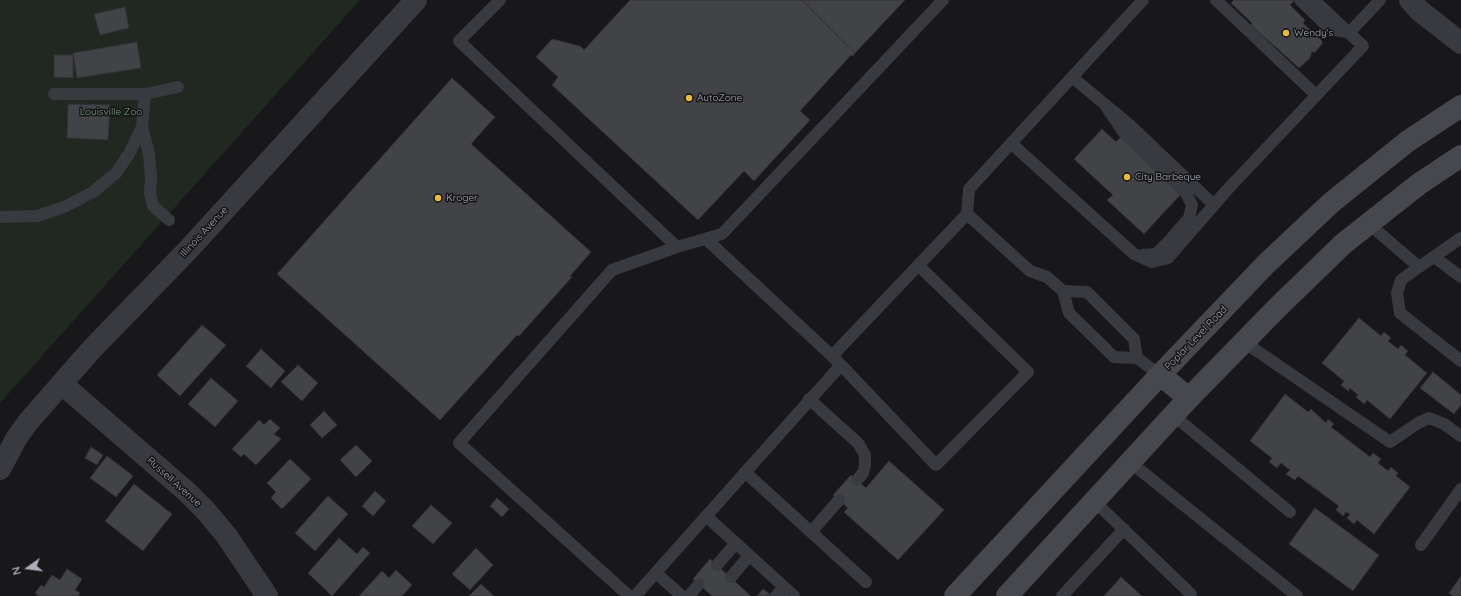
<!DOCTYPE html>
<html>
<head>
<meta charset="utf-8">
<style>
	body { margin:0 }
	#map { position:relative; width:1461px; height:596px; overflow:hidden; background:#18181a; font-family:Quicksand,sans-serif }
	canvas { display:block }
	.north { position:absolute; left:8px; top:548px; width:40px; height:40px; -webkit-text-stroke:3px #131315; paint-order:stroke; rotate:256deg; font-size:11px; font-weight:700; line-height:16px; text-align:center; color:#abaeb9 }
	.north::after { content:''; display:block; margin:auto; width:14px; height:18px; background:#abaeb9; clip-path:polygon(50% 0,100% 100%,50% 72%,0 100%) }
</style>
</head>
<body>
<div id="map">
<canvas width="1461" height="596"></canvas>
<div class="north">N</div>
</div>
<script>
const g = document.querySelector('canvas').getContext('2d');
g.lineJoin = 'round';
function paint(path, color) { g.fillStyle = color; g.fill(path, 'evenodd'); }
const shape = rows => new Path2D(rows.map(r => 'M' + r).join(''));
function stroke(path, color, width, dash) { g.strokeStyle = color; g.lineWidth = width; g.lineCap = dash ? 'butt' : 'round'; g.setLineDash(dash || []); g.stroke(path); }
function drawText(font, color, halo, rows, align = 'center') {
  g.font = font + ' Quicksand,sans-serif'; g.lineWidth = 3; g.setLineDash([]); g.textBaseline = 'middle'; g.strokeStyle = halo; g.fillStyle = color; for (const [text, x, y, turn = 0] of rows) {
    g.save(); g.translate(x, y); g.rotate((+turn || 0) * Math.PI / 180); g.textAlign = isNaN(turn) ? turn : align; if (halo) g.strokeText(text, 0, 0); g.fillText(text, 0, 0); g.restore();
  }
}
const green = shape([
	[0,0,360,0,0,403]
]);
const building = shape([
	[630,0,802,0,855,53,853,56,851,55,800,111,810,120,754,181,744,171,698,220,552,85,558,77,536,57,552,39,580,46,584,50,630,0],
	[802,0,905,0,855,53,802,0],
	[1234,0,1292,0,1294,1,1290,5,1305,20,1303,23,1322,41,1322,44,1314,53,1312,51,1310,58,1299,68,1251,25,1252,23,1231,3,1234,0],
	[125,7,129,28,100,35,94,14,125,7],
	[137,42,141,68,77,78,73,53,137,42],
	[54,55,73,55,73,78,54,77,54,55],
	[452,78,495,117,471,144,591,252,570,276,572,277,519,336,517,335,440,420,277,274,452,78],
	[68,104,110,105,108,140,67,138,68,104],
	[1102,129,1116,142,1121,137,1180,195,1144,234,1107,200,1113,195,1074,159,1102,129],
	[1359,318,1381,336,1384,332,1391,338,1388,341,1398,349,1401,345,1408,351,1405,355,1427,373,1390,419,1367,400,1364,404,1356,397,1358,395,1350,388,1348,391,1341,385,1344,381,1322,363,1359,318],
	[202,325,226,345,180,396,157,375,202,325],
	[261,349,285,371,271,388,246,366,261,349],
	[298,365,318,383,302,401,281,382,298,365],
	[1433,372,1461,395,1461,405,1454,414,1420,388,1433,372],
	[211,378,238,401,215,427,188,404,211,378],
	[1285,394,1308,412,1311,409,1326,423,1328,419,1334,424,1331,427,1370,457,1373,453,1381,459,1378,463,1388,471,1391,467,1398,473,1396,476,1410,487,1374,534,1357,520,1354,524,1347,518,1350,514,1346,512,1343,516,1336,510,1339,506,1298,476,1295,480,1286,474,1290,470,1281,463,1277,468,1269,462,1272,458,1250,441,1285,394],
	[324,411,337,425,322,438,310,425,324,411],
	[270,419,280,428,274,434,281,439,256,465,244,454,241,457,232,449,259,420,264,425,270,419],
	[356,445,372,461,356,477,340,460,356,445],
	[91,447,103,455,97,465,85,458,91,447],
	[107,456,133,476,116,497,90,478,107,456],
	[290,459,311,479,282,509,271,498,276,492,267,483,290,459],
	[889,461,944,510,898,560,844,512,848,508,833,495,851,475,866,488,889,461],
	[134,484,172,514,143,551,105,521,134,484],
	[375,491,386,501,373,516,362,506,375,491],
	[328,496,348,514,315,551,295,533,328,496],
	[497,498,509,509,502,517,490,506,497,498],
	[431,505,452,523,433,544,412,526,431,505],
	[1315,508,1379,555,1353,591,1289,544,1315,508],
	[339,538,357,554,363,547,370,553,332,596,308,573,339,538],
	[476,548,493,565,470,590,452,574,476,548],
	[710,559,751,596,712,596,693,579,710,559],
	[67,569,82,579,75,590,80,593,78,596,39,596,35,593,41,585,44,587,52,575,60,580,67,569],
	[396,570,412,585,402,596,359,596,382,571,389,578,396,570],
	[1461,576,1461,596,1453,596,1449,593,1461,576],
	[1121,577,1142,596,1104,596,1121,577],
	[481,584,494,596,469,596,481,584],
	[763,589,771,595,757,596,763,589]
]);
const lane = shape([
	[500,0,459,41,677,247,612,270,459,443,629,596],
	[1216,0,1316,95],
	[1300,0,1330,29,1349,33],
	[1314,0,1348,32],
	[1072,77,1131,126,1214,205],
	[54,94,145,94],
	[1105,105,1124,133,1186,193,1192,205,1189,218,1170,240,1156,254,1143,255],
	[142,127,149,154,151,178,150,193,153,206,169,220],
	[1012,144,1134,254,1152,262,1168,258,1227,190,1363,46,1349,33,1380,0],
	[967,214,969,189,1143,0],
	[0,217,37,216,64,207,93,192,116,173,129,154,142,127,145,94,178,87],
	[1369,224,1419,267,1461,238],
	[706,239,832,356],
	[677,247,722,234,943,0],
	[1434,257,1461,277],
	[1419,267,1401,280,1397,293,1400,313,1461,361],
	[1063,291,1087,292,1134,339,1137,358],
	[1244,342,1390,442,1418,423,1429,418,1444,424,1461,436],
	[841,365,936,465,1028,372,919,266],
	[809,399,858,443,865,455,865,465,863,473,857,480],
	[1173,415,1290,512],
	[1130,462,1297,596],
	[745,472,866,582],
	[1094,501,1191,594,1189,596],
	[706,516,794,596],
	[811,532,839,500],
	[1421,545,1461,489],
	[717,565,736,543],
	[656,573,682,596],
	[731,577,749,556],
	[635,596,841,365,832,356,967,214,1030,271,1047,277,1063,291,1069,313,1114,357,1137,358,1160,375],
	[689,596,699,584],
	[776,596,784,587],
	[1062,596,1124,529]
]);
const street = shape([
	[1410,0,1420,11,1461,43],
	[62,384,187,492,205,510,226,535,267,596],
	[0,469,16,439,28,422,91,350,187,251,416,0]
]);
const secondary = shape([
	[1160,375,1189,398],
	[955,596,1160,375,1266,264,1332,202,1408,141,1461,106],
	[1007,596,1189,398,1278,307,1343,244,1419,184,1461,156]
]);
const markers = [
	[1286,33,4,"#e9ba40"],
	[689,98,4,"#e9ba40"],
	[1127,177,4,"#e9ba40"],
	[438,198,4,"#e9ba40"]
];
const poiNames = [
	["Wendy's",1294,33],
	["AutoZone",697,98],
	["City Barbeque",1135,177],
	["Kroger",446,198]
];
const parkNames = [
	["Louisville Zoo",111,112]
];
const streetNames = [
	["Illinois Avenue",204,232,-47],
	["Poplar Level Road",1196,338,-46],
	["Russell Avenue",174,482,42]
];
paint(green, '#202821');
paint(building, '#424347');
stroke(building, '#323236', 1);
stroke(lane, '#393a3f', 12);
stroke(street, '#393a3f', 22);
stroke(secondary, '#47484e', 22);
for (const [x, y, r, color] of markers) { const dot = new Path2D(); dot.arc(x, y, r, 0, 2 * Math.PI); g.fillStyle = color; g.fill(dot); stroke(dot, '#131315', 1.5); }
drawText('10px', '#abaeb9', '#131315', poiNames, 'left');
drawText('10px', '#83a386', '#131315', parkNames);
drawText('10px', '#abaeb9', '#131315', streetNames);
</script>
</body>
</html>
